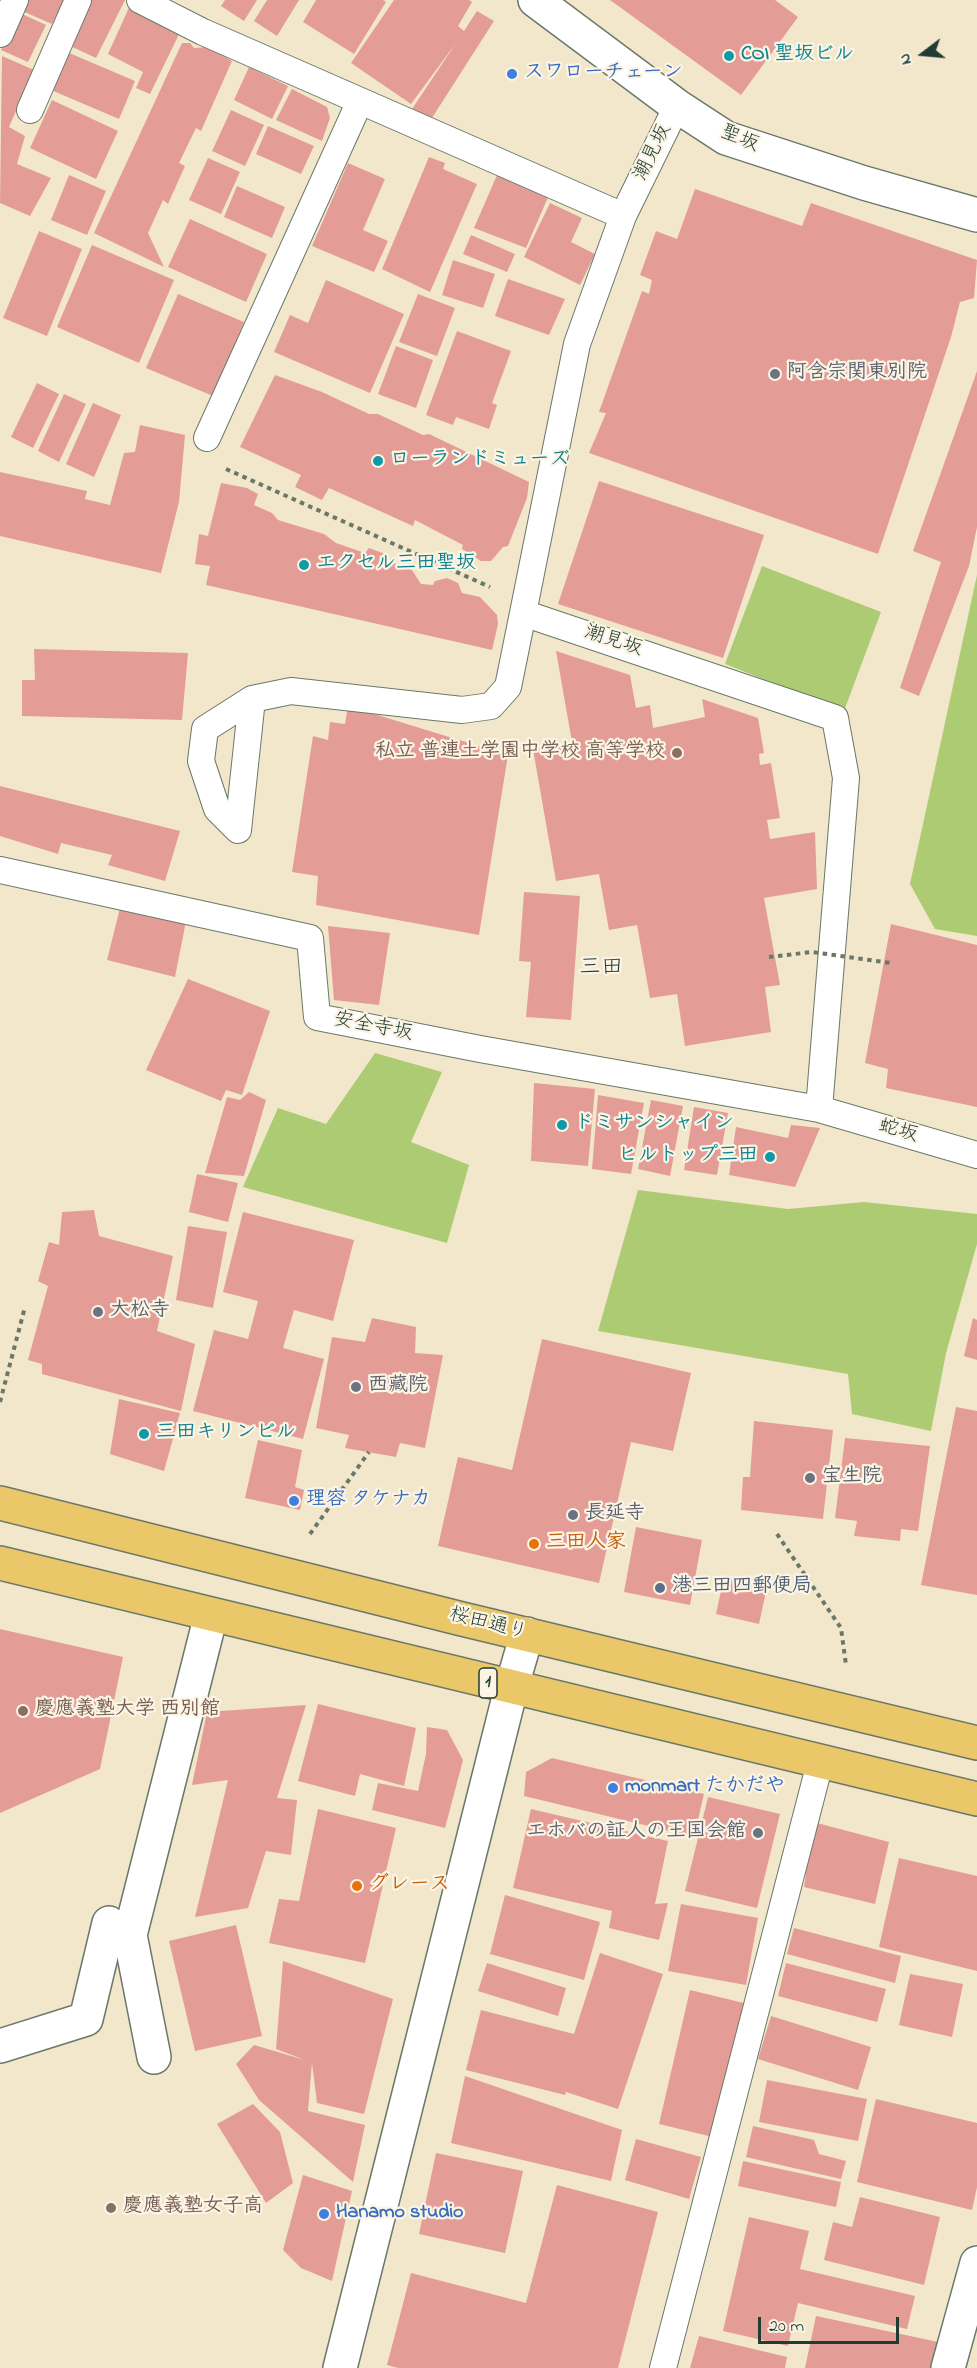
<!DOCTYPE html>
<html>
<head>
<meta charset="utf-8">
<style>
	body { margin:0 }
	#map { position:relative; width:977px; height:2368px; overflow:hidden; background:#f2e7cb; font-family:"Indie Flower",sans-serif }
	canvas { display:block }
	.north { position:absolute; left:893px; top:24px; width:60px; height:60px; -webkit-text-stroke:4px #fcf5e5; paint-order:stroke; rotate:254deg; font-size:16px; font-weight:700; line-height:24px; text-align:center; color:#1f3d34 }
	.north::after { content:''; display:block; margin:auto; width:21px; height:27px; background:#1f3d34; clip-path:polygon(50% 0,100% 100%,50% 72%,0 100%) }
	.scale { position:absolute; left:758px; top:2317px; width:141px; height:27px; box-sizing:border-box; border:3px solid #1f3d34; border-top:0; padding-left:8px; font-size:18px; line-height:21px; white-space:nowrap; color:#1f3d34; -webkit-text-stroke:4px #fcf5e5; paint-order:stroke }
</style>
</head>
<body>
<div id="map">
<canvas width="977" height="2368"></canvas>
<div class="north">N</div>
<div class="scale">20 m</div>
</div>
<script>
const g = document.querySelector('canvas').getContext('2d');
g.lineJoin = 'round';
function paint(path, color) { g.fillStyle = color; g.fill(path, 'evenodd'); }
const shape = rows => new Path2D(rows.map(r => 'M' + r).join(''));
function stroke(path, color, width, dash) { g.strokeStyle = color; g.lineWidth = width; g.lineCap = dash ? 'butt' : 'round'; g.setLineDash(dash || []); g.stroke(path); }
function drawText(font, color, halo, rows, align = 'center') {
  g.font = font + ' "Indie Flower","Klee One",sans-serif'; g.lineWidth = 4.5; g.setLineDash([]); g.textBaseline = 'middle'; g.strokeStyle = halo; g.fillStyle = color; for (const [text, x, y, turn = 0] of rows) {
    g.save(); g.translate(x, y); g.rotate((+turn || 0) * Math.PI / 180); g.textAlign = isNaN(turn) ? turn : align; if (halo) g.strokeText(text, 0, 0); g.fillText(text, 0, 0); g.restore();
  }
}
const green = shape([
	[762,566,881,612,844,711,725,664],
	[977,575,977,936,935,929,910,884],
	[375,1053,442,1072,411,1142,469,1165,447,1243,243,1187,278,1108,326,1124],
	[638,1190,788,1209,864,1202,977,1214,977,1244,946,1353,931,1431,852,1414,848,1374,598,1331]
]);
const building = shape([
	[25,0,64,0,52,24,20,10],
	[86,0,125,0,96,58,66,44],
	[225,0,257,0,244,21,221,6],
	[267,0,299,0,277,36,254,21],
	[316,0,383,0,386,2,354,54,303,22],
	[394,0,469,0,472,2,458,26,464,31,477,11,494,21,430,121,412,109,456,43,411,104,351,63],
	[610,0,775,0,798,17,741,95],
	[132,1,182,28,150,94,136,88,143,72,108,54],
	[18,12,46,25,28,62,1,50],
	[182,43,190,43,194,48,209,47,232,61,201,131,196,128,179,163,185,166,168,204,163,200,148,233,164,267,94,233],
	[67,52,135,81,119,119,51,90],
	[2,56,34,70,9,127,25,136,17,164,51,178,30,216,0,203],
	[249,67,288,86,272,119,234,100],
	[292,89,327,107,330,118,322,141,276,120],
	[52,100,118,131,96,179,30,148],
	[231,110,264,125,245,166,212,151],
	[268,126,314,146,301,174,256,154],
	[429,157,445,163,443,169,477,184,430,292,382,269],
	[208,158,240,172,221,214,189,200],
	[348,163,385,179,363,230,388,241,374,272,312,246],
	[69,175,106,191,87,235,51,220],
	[497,175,549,195,526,248,474,228],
	[237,186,285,207,272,238,224,217],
	[695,189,802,226,811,203,977,260,974,298,960,302,951,337,878,554,589,453,606,413,599,412,642,291,649,294,652,280,640,275,656,231,677,239],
	[550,203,582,218,571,242,595,254,580,285,524,257],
	[190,219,267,254,246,302,168,267],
	[39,231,82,249,47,336,3,318],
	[471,235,515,254,507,272,463,254],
	[92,245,174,280,139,363,57,327],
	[453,260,495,274,483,308,442,295],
	[508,279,565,299,549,335,495,316],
	[326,280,404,314,370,393,274,352,290,315,308,323],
	[178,294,244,322,213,396,146,368],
	[418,294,455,308,437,356,399,342],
	[457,331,511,351,492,403,497,405,489,429,456,417,453,425,426,415],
	[396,346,433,360,416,408,378,394],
	[977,371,977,527,969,566,919,696,900,688,941,562,913,551],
	[275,375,322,392,369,414,378,414,423,435,429,434,529,482,527,498,508,546,503,547,491,561,481,561,462,549,463,545,415,520,413,526,329,488,322,500,295,487,301,475,240,447],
	[37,383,59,394,33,448,11,437],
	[64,394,86,404,59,462,38,451],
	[93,403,121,415,94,477,66,464],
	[140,425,185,435,179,502,161,573,0,536,0,472,87,491,85,499,110,505,124,453,135,452],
	[599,481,764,535,723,658,558,604],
	[221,483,247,488,258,494,254,505,272,513,278,520,324,534,336,543,365,553,369,548,388,555,388,561,412,570,421,584,433,585,435,581,447,578,458,583,462,593,480,597,497,615,498,624,492,650,206,585,210,566,195,564,199,534,208,536],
	[34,649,188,653,182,720,22,716,22,680,35,680],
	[556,651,630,675,636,708,650,705,653,728,705,717,702,699,758,718,764,753,759,754,760,765,771,763,780,818,767,820,770,839,815,832,817,889,764,898,780,985,765,987,771,1032,685,1046,677,994,650,998,637,925,609,930,599,874,556,881,533,749,572,742],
	[348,706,508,755,479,935,316,905,318,876,292,872,313,736,328,740,330,722,345,724],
	[0,786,180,831,165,881,108,865,112,855,61,843,58,854,0,836],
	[524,892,580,896,571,1020,526,1017,531,962,519,961],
	[120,908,186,921,175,977,107,960],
	[891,924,977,945,977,1107,886,1088,888,1069,865,1063],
	[328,926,390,933,379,1005,334,1000],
	[188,979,270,1011,242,1095,226,1090,221,1101,146,1070],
	[534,1083,595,1089,588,1166,531,1161],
	[249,1092,266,1100,244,1176,205,1173,227,1097,240,1100],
	[598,1095,644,1103,631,1174,592,1169],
	[651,1100,683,1106,670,1176,638,1169],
	[694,1107,728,1113,717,1175,684,1170],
	[791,1125,820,1128,795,1187,729,1175,736,1127,788,1138],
	[197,1174,238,1183,228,1222,189,1212],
	[94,1210,99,1236,173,1256,157,1331,195,1344,181,1411,42,1374,42,1364,28,1360,48,1286,38,1281,49,1242,59,1245,62,1212],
	[243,1212,354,1240,333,1321,294,1310,283,1348,324,1359,303,1439,193,1411,214,1330,248,1339,258,1301,223,1292],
	[188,1226,227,1232,213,1308,176,1300],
	[372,1318,416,1327,415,1353,443,1355,425,1448,400,1443,396,1457,345,1448,349,1435,316,1428,332,1337,365,1342],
	[973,1318,977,1320,977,1360,964,1356],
	[542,1339,691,1373,673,1451,631,1442,599,1583,438,1546,458,1457,512,1470],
	[119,1399,180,1413,164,1471,110,1454],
	[956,1407,977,1411,977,1595,921,1585],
	[754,1421,833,1430,823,1519,741,1510,743,1477,750,1477],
	[845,1438,930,1446,918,1531,901,1529,900,1541,854,1536,857,1521,835,1518],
	[258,1440,302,1450,295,1487,304,1490,300,1510,245,1498],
	[636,1527,702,1540,690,1605,624,1592],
	[724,1577,767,1587,759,1624,716,1614],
	[0,1629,123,1657,100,1769,0,1813],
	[318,1704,416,1728,404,1786,360,1774,355,1796,298,1781],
	[306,1705,277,1798,297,1800,291,1855,266,1851,248,1908,195,1917,228,1780,192,1785,207,1712],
	[427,1727,447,1730,463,1760,445,1828,372,1810,378,1783,418,1791,426,1754],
	[552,1758,704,1794,694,1837,524,1796,526,1772],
	[708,1797,780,1814,757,1908,685,1891],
	[318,1809,396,1828,365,1963,269,1943,279,1899,299,1901],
	[531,1809,668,1841,655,1904,668,1903,659,1940,609,1928,612,1911,513,1888],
	[817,1823,889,1842,875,1904,804,1887,806,1874,802,1874],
	[899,1858,977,1876,977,1971,879,1947],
	[505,1895,600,1922,584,1980,490,1954],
	[681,1904,758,1918,746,1985,668,1971],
	[236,1925,262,2036,195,2051,169,1941],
	[794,1928,901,1956,895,1983,787,1954],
	[600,1953,663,1974,618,2109,566,2092,565,2095,466,2070,481,2010,574,2034],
	[283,1961,393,1999,364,2114,317,2103,312,2063,308,2111,365,2125,353,2182,259,2100,236,2064,254,2045,305,2060,276,2049],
	[487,1963,566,1988,558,2016,478,1991],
	[786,1963,886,1989,877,2022,778,1996],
	[910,1974,963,1984,952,2037,899,2025],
	[690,1990,744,2003,713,2137,659,2124],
	[771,2016,871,2047,858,2090,758,2059],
	[465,2076,622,2130,611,2181,451,2143],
	[767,2080,867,2099,858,2141,759,2122],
	[876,2099,977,2123,977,2187,972,2210,857,2182],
	[253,2104,280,2132,293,2183,266,2203,217,2124],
	[753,2126,814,2140,819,2154,846,2161,841,2179,746,2157],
	[636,2139,701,2157,689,2199,625,2180],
	[436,2153,523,2171,505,2253,419,2234],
	[743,2161,841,2182,836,2207,738,2186],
	[303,2175,352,2191,332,2281,301,2268,283,2250],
	[557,2185,658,2212,618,2368,398,2368,387,2365,411,2273,526,2303],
	[860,2197,940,2217,924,2285,824,2260,833,2222,852,2227],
	[749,2217,809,2231,800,2269,915,2296,907,2329,798,2303,788,2346,723,2331],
	[816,2316,943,2343,936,2368,805,2368],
	[699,2336,787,2357,785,2368,690,2368]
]);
const path = shape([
	[226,469,490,587],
	[0,1402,25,1307],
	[310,1534,369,1452],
	[777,1534,841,1628,846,1665]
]);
const service = shape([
	[140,0,203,32,623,216],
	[0,34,15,0],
	[677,106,623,216,577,344,523,613,835,718,846,778,819,1109],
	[30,110,78,0],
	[207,438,360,101],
	[252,699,238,830,217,809,201,761,205,729,252,699,291,691,462,710,491,706,508,687,523,613],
	[0,870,310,938,317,1017,480,1049,819,1109,977,1155],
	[663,2368,820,1763]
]);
const pedestrian = shape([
	[0,2046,86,2019,109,1923]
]);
const minor = shape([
	[154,2057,130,1935,211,1615]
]);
const tertiary = shape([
	[535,0,677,106,726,138,864,183,977,215],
	[340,2368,511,1689,527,1634],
	[948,2368,977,2263]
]);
const trunk = shape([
	[0,1503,462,1619,977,1743],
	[0,1563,977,1799]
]);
const pathBridge = shape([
	[769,957,812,952,891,963]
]);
const markers = [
	[729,56,6,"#0f9aa8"],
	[512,74,6,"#3f7fe0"],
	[775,374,6,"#6b7280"],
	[378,461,6,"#0f9aa8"],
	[304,565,6,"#0f9aa8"],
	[677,753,6,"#8d6e63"],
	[562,1125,6,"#0f9aa8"],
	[770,1157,6,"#0f9aa8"],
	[98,1312,6,"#6b7280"],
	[356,1387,6,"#6b7280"],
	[144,1434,6,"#0f9aa8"],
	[810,1478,6,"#6b7280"],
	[294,1501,6,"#3f7fe0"],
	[573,1515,6,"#6b7280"],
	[534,1544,6,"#e8710a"],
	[660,1588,6,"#5c6f8a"],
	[23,1711,6,"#8d6e63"],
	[613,1788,6,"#3f7fe0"],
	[758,1833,6,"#6b7280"],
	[357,1886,6,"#e8710a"],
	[111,2208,6,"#8d6e63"],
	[324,2214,6,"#3f7fe0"]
];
const shields = [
	[488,1683,18]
];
const shieldNames = [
	["1",488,1683]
];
const cultureNames = [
	["COI 聖坂ビル",741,56],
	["ローランドミューズ",390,461],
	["エクセル三田聖坂",316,565],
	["ドミサンシャイン",574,1125],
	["ヒルトップ三田",758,1157,"right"],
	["三田キリンビル",156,1434]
];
const shopNames = [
	["スワローチェーン",524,74],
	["理容 タケナカ",306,1501],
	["monmart たかだや",625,1788],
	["Hanamo studio",336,2214]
];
const streetNames = [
	["聖坂",739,140,22],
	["潮見坂",654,153,-64],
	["潮見坂",613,642,18],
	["安全寺坂",373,1028,11],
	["蛇坂",898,1132,16],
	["桜田通り",488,1625,14]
];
const worshipNames = [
	["阿含宗関東別院",787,374],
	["大松寺",110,1312],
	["西藏院",368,1387],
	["宝生院",822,1478],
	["長延寺",585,1515],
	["エホバの証人の王国会館",746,1833,"right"]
];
const educationNames = [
	["私立 普連土学園中学校 高等学校",665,753,"right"],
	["慶應義塾大学 西別館",35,1711],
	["慶應義塾女子高",123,2208]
];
const foodNames = [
	["三田人家",546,1544],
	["グレース",369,1886]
];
const serviceNames = [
	["港三田四郵便局",672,1588]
];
const quarterNames = [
	["三田",601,969]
];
paint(green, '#adcb73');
paint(building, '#e49d96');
stroke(service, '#697869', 28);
stroke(pedestrian, '#697869', 36);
stroke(minor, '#697869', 36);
stroke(tertiary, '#697869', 36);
stroke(trunk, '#697869', 36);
stroke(path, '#697869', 4, [4.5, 4.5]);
stroke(service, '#fff', 26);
stroke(pedestrian, '#fff', 33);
stroke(minor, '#fff', 33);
stroke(tertiary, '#fff', 33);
stroke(trunk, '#eac769', 33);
stroke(pathBridge, '#697869', 4, [4.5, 4.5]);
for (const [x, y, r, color] of markers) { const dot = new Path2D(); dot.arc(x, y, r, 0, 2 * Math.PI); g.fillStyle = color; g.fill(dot); stroke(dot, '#fcf5e5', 2); }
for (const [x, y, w] of shields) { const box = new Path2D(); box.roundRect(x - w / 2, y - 15, w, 30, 4.5); g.fillStyle = '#fcf5e5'; g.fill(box); stroke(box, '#1f3d34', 1.5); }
drawText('bold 18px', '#1f3d34', null, shieldNames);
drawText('bold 20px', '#0d838f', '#fcf5e5', cultureNames, 'left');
drawText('bold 20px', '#366cbe', '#fcf5e5', shopNames, 'left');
drawText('20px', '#1f3d34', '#fcf5e5', streetNames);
drawText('bold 20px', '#5b616d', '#fcf5e5', worshipNames, 'left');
drawText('bold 20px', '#785e54', '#fcf5e5', educationNames, 'left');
drawText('bold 20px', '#c56008', '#fcf5e5', foodNames, 'left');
drawText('bold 20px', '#4e5e75', '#fcf5e5', serviceNames, 'left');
drawText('22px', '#1f3d34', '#fcf5e5', quarterNames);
</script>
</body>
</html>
